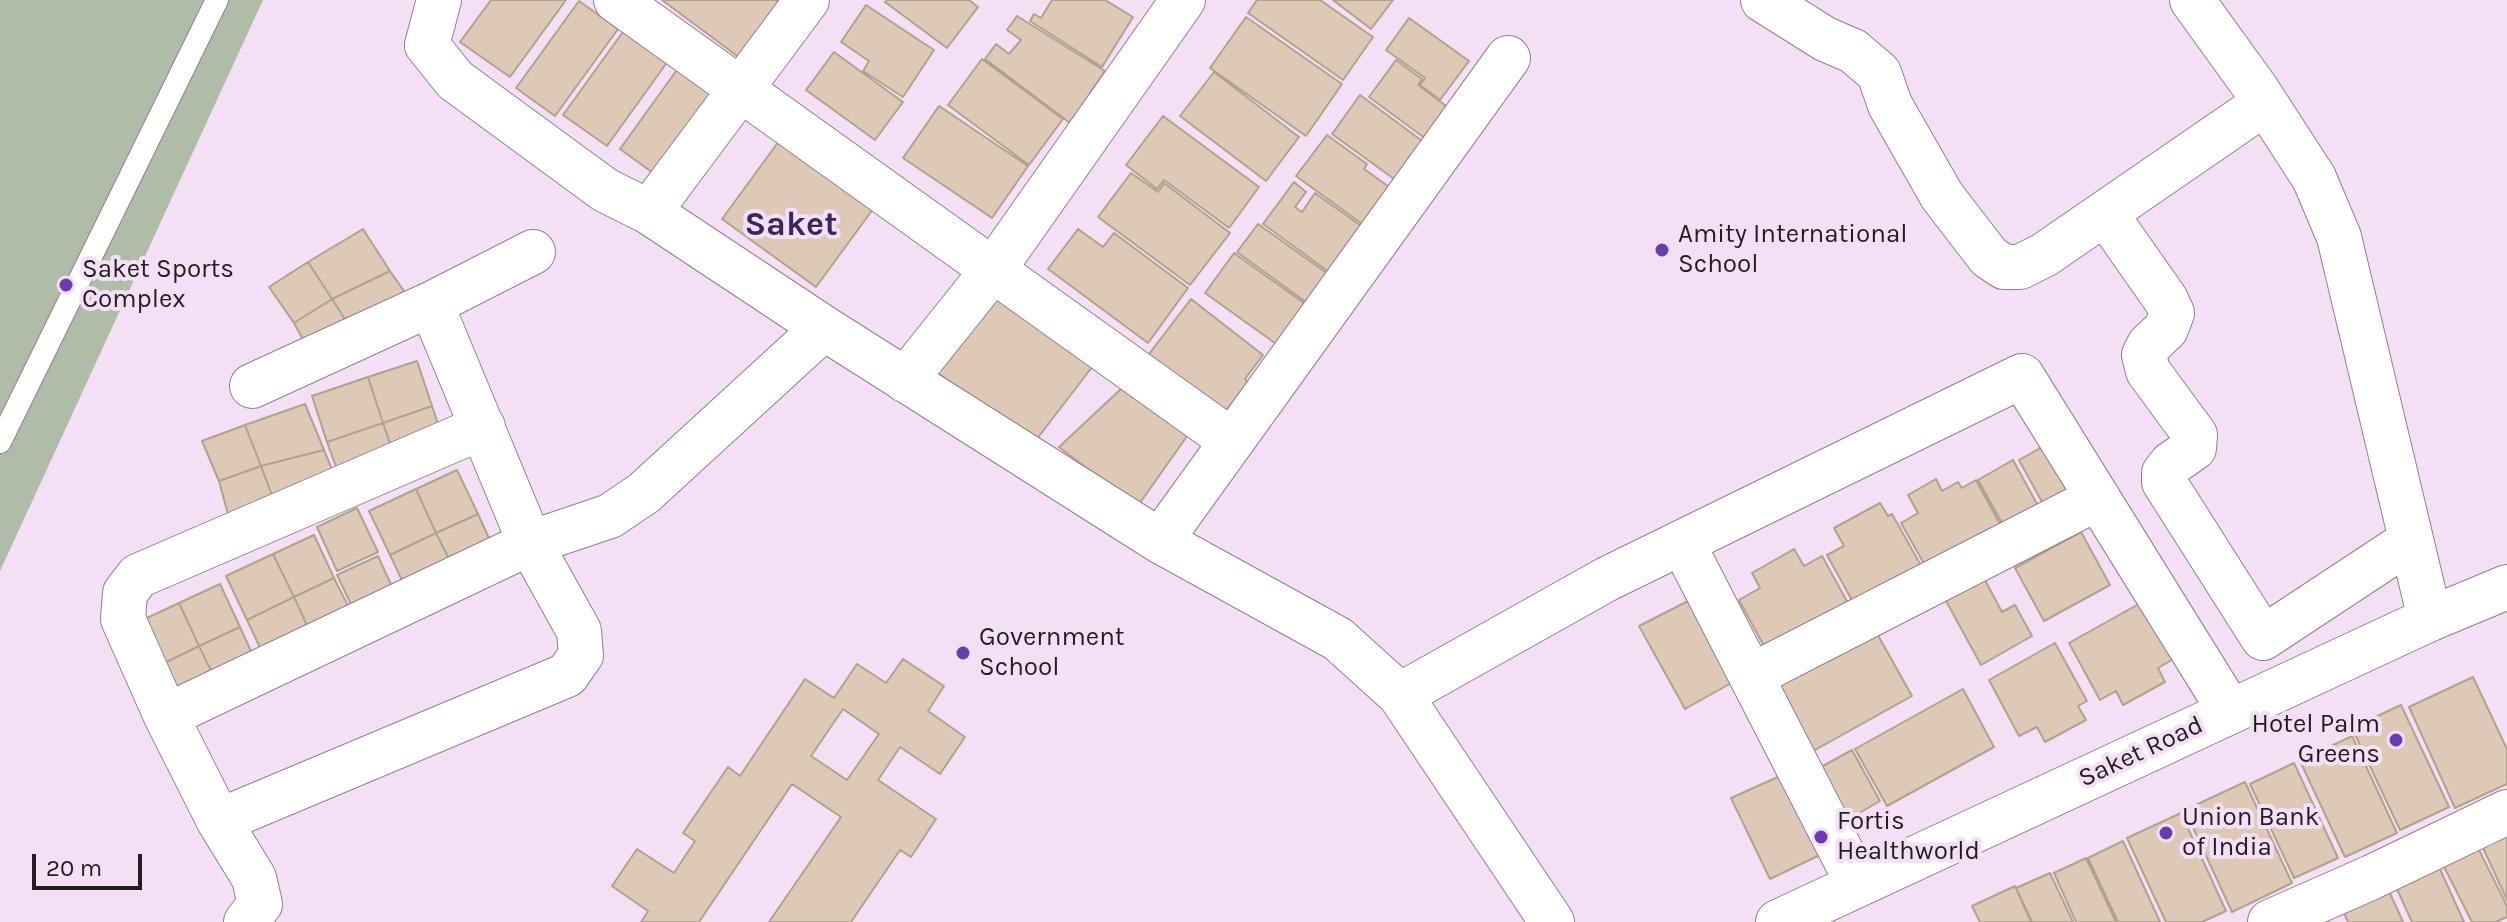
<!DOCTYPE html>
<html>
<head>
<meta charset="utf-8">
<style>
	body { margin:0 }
	#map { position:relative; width:2507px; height:922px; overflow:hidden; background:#f3e0f4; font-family:Karla,sans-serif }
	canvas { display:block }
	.scale { position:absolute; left:32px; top:854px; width:110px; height:36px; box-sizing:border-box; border:4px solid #231c23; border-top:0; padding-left:10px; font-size:24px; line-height:28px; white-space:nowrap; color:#231c23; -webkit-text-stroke:6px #f3e0f4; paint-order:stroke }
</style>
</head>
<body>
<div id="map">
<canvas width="2507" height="922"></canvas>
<div class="scale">20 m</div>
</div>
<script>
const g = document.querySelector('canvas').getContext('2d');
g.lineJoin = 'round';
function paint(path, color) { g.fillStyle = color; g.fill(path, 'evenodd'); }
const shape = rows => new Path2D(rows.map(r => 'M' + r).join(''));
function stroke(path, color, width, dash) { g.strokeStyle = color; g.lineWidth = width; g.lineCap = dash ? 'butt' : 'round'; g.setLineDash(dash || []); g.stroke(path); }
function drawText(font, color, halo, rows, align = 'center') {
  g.font = font + ' Karla,sans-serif'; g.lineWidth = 8; g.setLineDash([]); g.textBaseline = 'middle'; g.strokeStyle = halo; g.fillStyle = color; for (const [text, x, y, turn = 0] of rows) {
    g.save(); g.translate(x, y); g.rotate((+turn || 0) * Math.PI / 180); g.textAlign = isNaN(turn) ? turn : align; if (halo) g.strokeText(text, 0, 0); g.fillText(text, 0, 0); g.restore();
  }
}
const green = shape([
	[0,0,263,0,0,571]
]);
const building = shape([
	[491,0,566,0,510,77,460,42,491,0],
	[662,0,776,0,789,10,748,64,662,0],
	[887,0,969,0,978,7,947,48,885,2,887,0],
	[1052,0,1105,0,1133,17,1102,67,1030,21,1034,14,1041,18,1052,0],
	[1257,0,1320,0,1373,37,1343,80,1248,13,1257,0],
	[1333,0,1393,0,1371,29,1333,0],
	[579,1,618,29,555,116,516,88,579,1],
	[866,5,934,50,903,97,863,71,869,61,841,42,866,5],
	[1017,16,1105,71,1070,123,985,59,996,44,1009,54,1021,40,1007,30,1017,16],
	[1246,17,1342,84,1306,136,1210,68,1246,17],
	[1409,18,1469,61,1440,100,1420,85,1425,78,1386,50,1409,18],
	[625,29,668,61,607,146,563,115,625,29],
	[834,52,903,102,875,140,806,90,834,52],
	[982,59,1063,119,1029,165,948,105,982,59],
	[1396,60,1422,79,1418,85,1449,108,1426,139,1369,97,1396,60],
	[679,67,724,99,664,181,620,149,679,67],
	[1214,72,1299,137,1266,181,1180,116,1214,72],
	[1360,95,1429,146,1401,184,1332,134,1360,95],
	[939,106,1028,166,992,218,903,158,939,106],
	[1163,116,1259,187,1229,228,1164,180,1157,189,1126,165,1163,116],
	[1327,135,1367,164,1364,169,1396,192,1369,229,1296,176,1327,135],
	[782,137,876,205,816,287,722,219,782,137],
	[1131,173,1158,192,1164,183,1230,233,1190,285,1098,217,1131,173],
	[1294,182,1306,192,1295,207,1302,212,1315,193,1364,228,1329,272,1263,224,1294,182],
	[1258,224,1331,276,1310,305,1237,252,1258,224],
	[363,229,390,271,332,299,308,262,363,229],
	[1078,229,1103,247,1114,233,1188,288,1148,343,1048,269,1078,229],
	[1234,253,1315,311,1286,351,1205,293,1234,253],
	[308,262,332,299,294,323,269,287,308,262],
	[390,271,413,304,355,335,332,299,390,271],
	[1004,286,1099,358,1033,444,938,373,1004,286],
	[332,299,355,335,312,356,294,323,332,299],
	[1191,299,1263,355,1245,379,1248,382,1222,416,1146,358,1191,299],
	[417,361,432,406,383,423,368,377,417,361],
	[368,377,383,423,327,442,312,396,368,377],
	[1122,388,1190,432,1137,507,1059,447,1122,388],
	[305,404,324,450,261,466,245,425,305,404],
	[432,406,444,442,395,458,383,423,432,406],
	[383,423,395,458,340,478,327,442,383,423],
	[245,425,261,466,219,481,202,441,245,425],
	[2056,439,2084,490,2047,511,2019,460,2056,439],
	[324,450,339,487,276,506,261,466,324,450],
	[2013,460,2042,513,2007,532,1978,480,2013,460],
	[261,466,276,506,229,518,219,481,261,466],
	[457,470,478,514,436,533,416,489,457,470],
	[1936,479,1942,491,1958,482,1962,488,1976,480,2006,535,1931,576,1901,523,1918,513,1908,495,1936,479],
	[416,489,436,533,390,555,369,511,416,489],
	[1880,503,1888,516,1892,514,1928,578,1860,615,1827,555,1844,546,1834,528,1880,503],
	[357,508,378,552,337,571,317,527,357,508],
	[478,514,493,547,453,567,436,533,478,514],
	[2081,532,2110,585,2044,621,2015,568,2081,532],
	[436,533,453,567,406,589,390,555,436,533],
	[314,535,334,578,294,597,273,554,314,535],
	[1794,549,1804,566,1822,556,1854,614,1771,659,1739,600,1760,588,1752,573,1794,549],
	[273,554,294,597,247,620,226,576,273,554],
	[378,556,398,600,358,619,337,575,378,556],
	[1979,569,2002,612,2015,605,2032,636,1981,665,1940,590,1979,569],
	[334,578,351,612,310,632,294,597,334,578],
	[220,584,240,627,199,646,179,603,220,584],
	[1700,595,1742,677,1685,709,1639,626,1700,595],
	[294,597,310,632,263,654,247,620,294,597],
	[2144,601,2175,658,2158,668,2165,682,2123,705,2116,691,2100,700,2069,643,2144,601],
	[179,603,199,646,152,669,132,625,179,603],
	[1870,621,1912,696,1806,755,1764,680,1870,621],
	[240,627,256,662,216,681,199,646,240,627],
	[2055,643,2087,701,2078,706,2086,720,2045,742,2037,727,2019,736,1989,680,2055,643],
	[199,646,216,681,169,703,152,669,199,646],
	[903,659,944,686,928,711,965,737,940,774,900,747,878,780,936,819,911,857,900,850,851,922,769,922,841,817,792,784,699,922,641,922,648,911,612,886,637,849,674,873,695,841,683,833,728,767,740,776,805,679,834,698,857,664,886,683,903,659],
	[843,709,879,734,847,780,811,756,843,709],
	[2473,677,2507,749,2507,784,2455,808,2409,707,2473,677],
	[1963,689,1994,747,1887,806,1855,749,1963,689],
	[2401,705,2449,807,2400,830,2352,728,2401,705],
	[2352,736,2397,833,2345,857,2300,761,2352,736],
	[1852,750,1880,801,1849,819,1821,767,1852,750],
	[2294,763,2338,858,2294,878,2250,784,2294,763],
	[1789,772,1830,850,1770,879,1731,798,1789,772],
	[2245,782,2292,883,2232,912,2185,810,2245,782],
	[2181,813,2226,911,2202,922,2166,922,2127,838,2181,813],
	[2507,823,2507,900,2478,837,2507,823],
	[2473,838,2507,906,2507,917,2496,922,2472,922,2438,855,2473,838],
	[2123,841,2160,922,2118,922,2088,858,2123,841],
	[2434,856,2464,922,2412,922,2391,876,2434,856],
	[2086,858,2116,922,2076,922,2054,873,2086,858],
	[2050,873,2073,922,2032,922,2016,888,2050,873],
	[2383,878,2403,922,2348,922,2338,900,2383,878],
	[2015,886,2031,922,1980,922,1972,906,2015,886]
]);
const service = shape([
	[0,442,217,0]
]);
const minor = shape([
	[439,0,427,45,455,80,605,190,649,212,824,328,1160,541,1338,639,1400,695,1552,922],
	[616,0,1232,441],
	[1763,0,1825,39,1853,51,1879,73,1890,105,1942,196,1989,257,2004,267,2020,267,2044,255,2265,103],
	[2192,0,2257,90,2314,178,2339,237,2430,619],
	[649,212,807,0],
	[2105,213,2166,300,2172,313,2166,329,2149,345,2144,355,2148,371,2195,435,2194,448,2171,464,2164,473,2164,482,2263,638,2410,541],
	[905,380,993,270,1183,0],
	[252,386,431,304,533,252],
	[1160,541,1508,58],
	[1682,542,1858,884],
	[1751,676,2098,498],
	[1400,695,1607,579,2022,376,2230,711],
	[166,716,530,543,610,516,644,493,824,328],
	[219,821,567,675,581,655,579,631,530,543,431,304],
	[246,922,260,904,254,878,219,821,166,716,123,619,125,593,138,576,483,427],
	[2270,922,2372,877,2507,812]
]);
const tertiary = shape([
	[1778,922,2430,619,2507,587]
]);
const markers = [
	[1662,250,8,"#693cb3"],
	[66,285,8,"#693cb3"],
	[963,653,8,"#693cb3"],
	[2396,740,8,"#693cb3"],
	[2166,833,8,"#693cb3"],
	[1821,837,8,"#693cb3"]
];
const poiNames = [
	["Amity International",1678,235],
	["School",1678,265],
	["Saket Sports",82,270],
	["Complex",82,300],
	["Government",979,638],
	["School",979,668],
	["Hotel Palm",2380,725,"right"],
	["Greens",2380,755,"right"],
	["Union Bank",2182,818],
	["of India",2182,848],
	["Fortis",1837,822],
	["Healthworld",1837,852]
];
const streetNames = [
	["Saket Road",2141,752,-25]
];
const districtNames = [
	["Saket",791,225]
];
paint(green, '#aebca8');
paint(building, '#dec9b6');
stroke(building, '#b4a08f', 2);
stroke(service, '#907f91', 24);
stroke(minor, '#907f91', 46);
stroke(tertiary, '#907f91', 46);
stroke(service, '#fff', 22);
stroke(minor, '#fff', 44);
stroke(tertiary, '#fff', 44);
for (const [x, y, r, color] of markers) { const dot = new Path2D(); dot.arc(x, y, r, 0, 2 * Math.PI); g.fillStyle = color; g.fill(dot); stroke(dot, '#f3e0f4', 3); }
drawText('26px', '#231c23', '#f3e0f4', poiNames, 'left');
drawText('26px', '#231c23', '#f3e0f4', streetNames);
drawText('bold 34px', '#3a2661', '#f3e0f4', districtNames);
</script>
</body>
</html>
